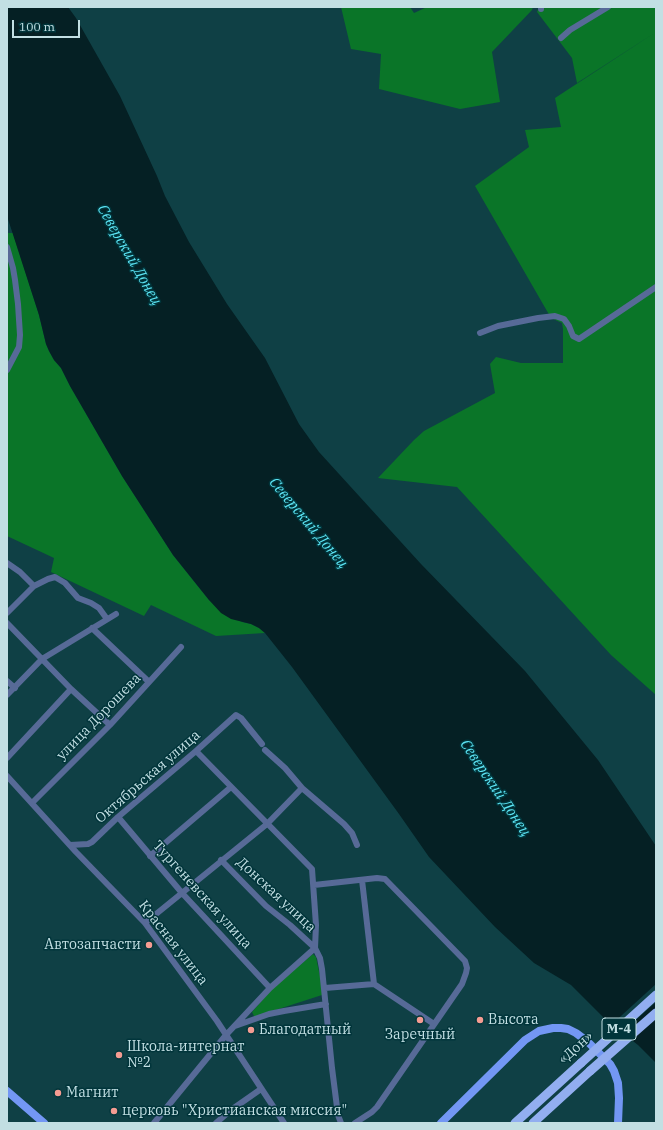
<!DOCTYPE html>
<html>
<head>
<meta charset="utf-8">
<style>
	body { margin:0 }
	#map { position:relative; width:663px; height:1130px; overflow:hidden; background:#0f4045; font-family:"IBM Plex Serif",serif }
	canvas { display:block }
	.frame { position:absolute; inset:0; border:8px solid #c2dfe3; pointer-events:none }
	.scale { position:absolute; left:12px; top:20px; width:68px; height:18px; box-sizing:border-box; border:2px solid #c2dfe3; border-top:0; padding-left:5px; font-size:12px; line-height:14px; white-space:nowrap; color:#c2dfe3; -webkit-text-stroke:3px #01353b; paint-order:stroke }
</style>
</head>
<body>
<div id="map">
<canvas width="663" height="1130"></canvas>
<div class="frame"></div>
<div class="scale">100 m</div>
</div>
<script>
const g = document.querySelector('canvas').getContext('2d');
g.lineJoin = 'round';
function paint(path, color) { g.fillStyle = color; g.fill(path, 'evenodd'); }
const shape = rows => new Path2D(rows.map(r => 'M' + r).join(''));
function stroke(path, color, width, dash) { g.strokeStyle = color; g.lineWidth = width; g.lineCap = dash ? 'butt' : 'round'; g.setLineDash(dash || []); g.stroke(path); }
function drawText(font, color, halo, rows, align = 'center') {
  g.font = font + ' "IBM Plex Serif",serif'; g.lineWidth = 3; g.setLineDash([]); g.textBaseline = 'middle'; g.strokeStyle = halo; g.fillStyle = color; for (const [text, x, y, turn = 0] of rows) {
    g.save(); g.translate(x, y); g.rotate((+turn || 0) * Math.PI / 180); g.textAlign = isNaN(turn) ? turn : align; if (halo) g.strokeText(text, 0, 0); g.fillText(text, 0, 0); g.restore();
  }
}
const green = shape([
	[341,7,410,7,414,13,427,7,533,7,532,10,492,52,500,102,460,109,379,89,381,54,351,49],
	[539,7,656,7,656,32,577,83,572,58,537,12],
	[656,32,656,695,611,655,457,487,378,478,414,440,424,431,495,393,490,364,496,357,521,363,563,363,563,329,562,323,551,318,475,186,529,147,525,130,561,127,555,98],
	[7,233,13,233,39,315,46,344,49,351,54,360,61,368,70,386,122,476,173,555,209,600,242,622,251,624,259,628,265,633,216,636,151,605,144,616,51,572,54,558,7,536],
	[313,954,316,957,323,991,322,995,257,1016,254,1016,252,1012,274,987]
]);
const water = shape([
	[7,7,68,7,76,18,120,96,157,176,165,196,189,242,227,304,265,358,299,424,319,452,421,564,525,671,598,760,656,846,656,1063,638,1045,607,1021,571,985,534,963,495,927,429,857,399,814,292,667,265,633,259,628,251,624,231,619,221,613,209,600,173,555,122,476,70,386,61,368,54,360,49,351,46,344,39,315,7,216]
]);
const pier = shape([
	[656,984,656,1002,620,1034,610,1026]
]);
const minor = shape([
	[541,9,541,7],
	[561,38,570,30,608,7],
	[7,247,13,268,15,280,18,304,20,335,19,347,7,370],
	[480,333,498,326,538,318,555,316,564,319,569,326,573,336,579,339,656,287],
	[7,563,20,572,34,586,48,579,55,577,65,583,78,598,91,603,99,608,107,619],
	[7,613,34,586],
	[7,623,71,689,110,725],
	[92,628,149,682],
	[7,681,15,688],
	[7,695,42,659,116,614],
	[265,750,285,768,302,788,344,824,352,833,357,845],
	[196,751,312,869,316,925,315,948,320,958,322,969,332,1068,338,1115,341,1123],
	[7,758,71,689],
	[7,776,76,852,145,923,217,1021,284,1123],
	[32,803,110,725,181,647],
	[118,817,182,893,270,988],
	[70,845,88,844,92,842,118,817,196,751,236,715,241,718,262,744],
	[150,856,231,787],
	[362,880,374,984],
	[314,885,377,878,385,879,465,961,467,968,466,973,462,984,377,1107,372,1112,355,1123],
	[145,923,267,824,302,788],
	[325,988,374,984,434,1024],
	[235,1026,269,1014,284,1011,326,1004],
	[154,1123,226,1035,270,988,315,948,290,925,266,906,221,860],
	[216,1123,231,1110,261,1089]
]);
const major = shape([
	[7,1091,44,1123],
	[441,1123,525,1040,539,1031,553,1028,561,1028,568,1029,576,1033,588,1042,610,1064,614,1071,618,1083,619,1098,618,1123]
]);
const highway = shape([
	[515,1123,581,1063],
	[533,1123,590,1071]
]);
const highwayBridge = shape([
	[581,1063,656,995],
	[590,1071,656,1013]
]);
const markers = [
	[149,945,4,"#f59c92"],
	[420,1020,4,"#f59c92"],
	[480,1020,4,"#f59c92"],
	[251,1030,4,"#f59c92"],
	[119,1055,4,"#f59c92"],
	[58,1093,4,"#f59c92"],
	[114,1111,4,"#f59c92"]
];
const shields = [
	[619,1029,34]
];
const shieldNames = [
	["М-4",619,1029]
];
const streetNames = [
	["улица Дорошева",99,717,-46],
	["Октябрьская улица",148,777,-41],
	["Тургеневская улица",202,895,48],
	["Донская улица",276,895,43],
	["Красная улица",173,943,52],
	["«Дон»",576,1048,-42]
];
const poiNames = [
	["Автозапчасти",141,945,"right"],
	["Высота",488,1020],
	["Благодатный",259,1030],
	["Заречный",420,1035,"center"],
	["Школа-интернат",127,1047],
	["№2",127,1063],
	["Магнит",66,1093],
	["церковь \"Христианская миссия\"",122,1111]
];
const waterNames = [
	["Северский Донец",129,255,60],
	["Северский Донец",308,523,50],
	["Северский Донец",495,788,56]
];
paint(green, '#0a7528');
paint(water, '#052024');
paint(pier, '#0f4045');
stroke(minor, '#576a97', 6);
stroke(major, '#7397f4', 8);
stroke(highway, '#92aef0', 9);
stroke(highwayBridge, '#92aef0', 9);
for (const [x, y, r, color] of markers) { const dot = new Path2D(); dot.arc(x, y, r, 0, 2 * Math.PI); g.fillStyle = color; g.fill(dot); stroke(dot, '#01353b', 1.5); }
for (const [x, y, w] of shields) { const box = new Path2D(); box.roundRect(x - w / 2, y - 11, w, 22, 3); g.fillStyle = '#01353b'; g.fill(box); stroke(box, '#c2dfe3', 1); }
drawText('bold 13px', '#c2dfe3', null, shieldNames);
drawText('14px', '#c2dfe3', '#01353b', streetNames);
drawText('14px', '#c2dfe3', '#01353b', poiNames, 'left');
drawText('italic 15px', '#5ce4f4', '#01353b', waterNames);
</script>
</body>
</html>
